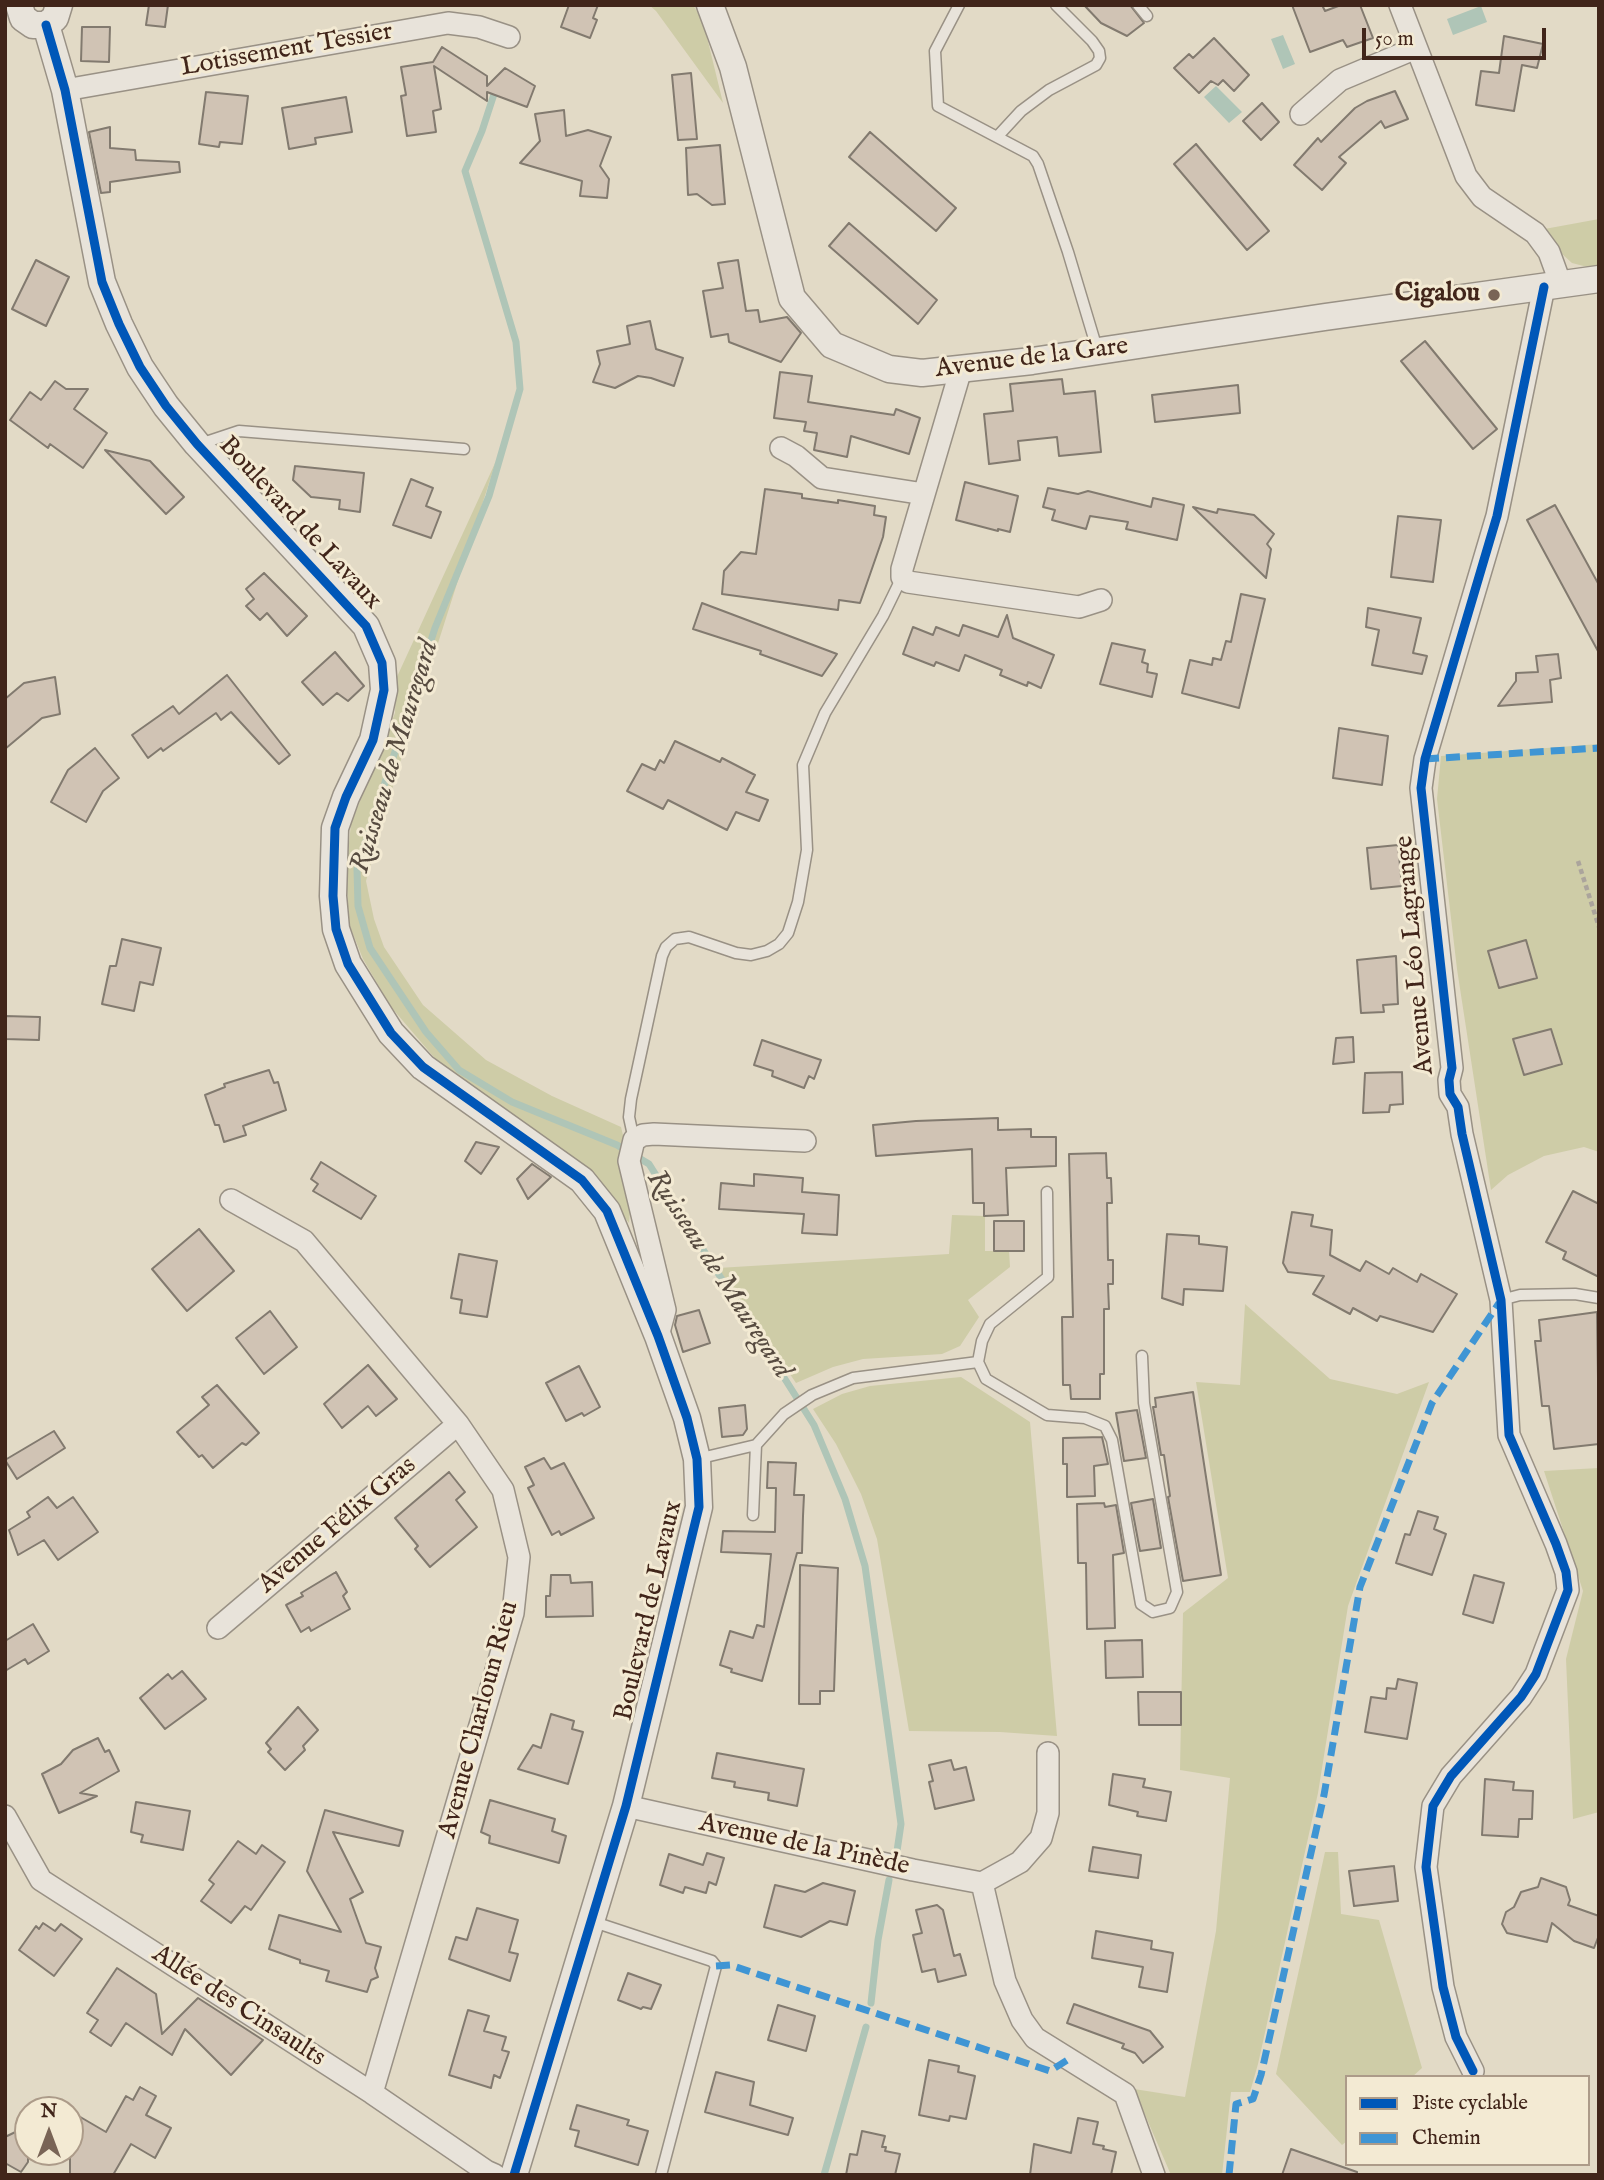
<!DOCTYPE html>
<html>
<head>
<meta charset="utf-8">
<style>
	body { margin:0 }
	#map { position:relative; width:1604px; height:2180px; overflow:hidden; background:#e2dac6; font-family:"IM FELL English",serif }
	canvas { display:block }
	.frame { position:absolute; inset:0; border:7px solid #41251a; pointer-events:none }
	.legend { position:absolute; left:1345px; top:2075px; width:245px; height:91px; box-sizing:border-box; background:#f3ead3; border:2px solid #ac9b89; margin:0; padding:9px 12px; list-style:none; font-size:21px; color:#41251a }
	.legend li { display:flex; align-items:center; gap:14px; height:35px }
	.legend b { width:35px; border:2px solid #ac9b89 }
	.north { position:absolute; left:14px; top:2096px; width:70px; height:70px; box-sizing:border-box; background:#f3ead3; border:2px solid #ac9b89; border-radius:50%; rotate:0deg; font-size:19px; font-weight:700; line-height:28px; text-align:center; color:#41251a }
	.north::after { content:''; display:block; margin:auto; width:24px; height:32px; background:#796456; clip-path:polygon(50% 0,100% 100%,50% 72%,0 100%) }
	.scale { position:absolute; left:1362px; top:28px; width:184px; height:32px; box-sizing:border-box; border:4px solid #41251a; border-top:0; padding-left:9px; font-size:21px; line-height:24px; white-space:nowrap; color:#41251a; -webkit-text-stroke:5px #f3ead3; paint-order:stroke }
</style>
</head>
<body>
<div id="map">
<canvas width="1604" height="2180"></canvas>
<div class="frame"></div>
<ul class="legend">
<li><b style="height:9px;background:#0057b8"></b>Piste cyclable</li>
<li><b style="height:9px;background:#3f95d4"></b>Chemin</li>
</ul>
<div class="north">N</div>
<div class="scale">50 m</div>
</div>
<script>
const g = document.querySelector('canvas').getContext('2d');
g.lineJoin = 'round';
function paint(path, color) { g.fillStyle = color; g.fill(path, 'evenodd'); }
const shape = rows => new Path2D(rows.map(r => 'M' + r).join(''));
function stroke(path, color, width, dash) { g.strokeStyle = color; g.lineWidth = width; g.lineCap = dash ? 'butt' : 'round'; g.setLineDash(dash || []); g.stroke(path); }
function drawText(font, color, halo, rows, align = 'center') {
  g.font = font + ' "IM FELL English",serif'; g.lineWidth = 6; g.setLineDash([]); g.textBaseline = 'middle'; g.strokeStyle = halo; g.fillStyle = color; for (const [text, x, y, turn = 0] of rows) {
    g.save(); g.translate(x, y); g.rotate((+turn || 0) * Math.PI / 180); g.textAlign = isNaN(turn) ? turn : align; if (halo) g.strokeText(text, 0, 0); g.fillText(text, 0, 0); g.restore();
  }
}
const green = shape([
	[649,5,693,5,703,21,723,103,656,11],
	[1599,219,1599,270,1572,263,1540,234,1539,230],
	[496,461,397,772,366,881,374,919,384,947,423,1005,486,1060,552,1096,621,1127,633,1176,629,1223,594,1178,439,1063,391,1007,363,959,349,924,346,872,351,824,395,713,396,679],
	[1599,744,1599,1152,1584,1147,1544,1156,1508,1175,1491,1190,1457,969,1437,799,1441,756],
	[952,1215,985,1216,985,1251,1009,1251,1010,1267,968,1300,979,1317,960,1346,942,1354,863,1359,833,1367,796,1383,718,1268,949,1254],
	[1245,1304,1330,1379,1397,1394,1429,1382,1348,1606,1318,1793,1258,2064,1250,2092,1231,2092,1222,2175,1171,2175,1134,2089,1185,2097,1216,1931,1230,1778,1180,1770,1183,1613,1228,1578,1196,1382,1240,1385],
	[961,1377,1030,1422,1057,1736,1000,1732,909,1731,877,1539,861,1494,836,1444,813,1409,842,1394,870,1386],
	[1599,1468,1599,1812,1573,1819,1566,1659,1583,1591,1544,1471],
	[1325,1852,1338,1852,1341,1914,1379,1920,1422,2068,1412,2077,1347,2077,1347,2141,1342,2145,1276,2074]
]);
const water = shape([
	[1481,6,1487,22,1453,35,1447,19],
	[1283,35,1295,64,1283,69,1271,39],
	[1216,86,1242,112,1229,123,1204,97]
]);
const stream = shape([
	[496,88,482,131,465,171,516,342,520,389,489,496,435,628,357,869,358,906,370,948,426,1032,459,1070,512,1102,617,1145,649,1164,814,1425,845,1499,865,1566,901,1824,897,1851],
	[871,2003,878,1940,889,1880],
	[824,2175,866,2027]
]);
const building = shape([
	[149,5,168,5,165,27,146,25,149,5],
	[569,5,598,5,593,18,597,20,590,38,561,27,569,5],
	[1084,5,1130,5,1144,23,1127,36,1101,23,1084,5],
	[1292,5,1322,5,1325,11,1341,5,1360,5,1373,38,1347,47,1343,40,1310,52,1292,5],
	[82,27,110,27,109,62,81,61,82,27],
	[1504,36,1543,44,1537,68,1522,65,1514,111,1476,105,1481,71,1499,73,1504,36],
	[1214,38,1249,75,1234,91,1223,80,1218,85,1211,81,1199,93,1174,68,1189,54,1193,58,1214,38],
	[442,47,487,76,487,86,505,68,535,86,527,107,487,92,487,101,434,66,441,109,433,111,436,132,407,136,401,96,406,95,401,67,433,62,442,47],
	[691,73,697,139,678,140,672,75,691,73],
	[1395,91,1408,119,1385,128,1381,121,1339,157,1346,163,1322,190,1294,165,1318,138,1321,142,1355,108,1367,101,1395,91],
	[206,92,248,96,242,144,220,142,219,147,199,144,206,92],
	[346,97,352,132,315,138,316,144,289,149,282,108,346,97],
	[1262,103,1279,122,1261,140,1243,121,1262,103],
	[564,110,566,136,588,130,611,137,600,166,609,179,607,198,580,196,582,181,520,163,540,141,535,114,564,110],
	[110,127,110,148,135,150,136,160,179,162,180,172,110,182,110,192,101,193,89,132,110,127],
	[870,132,956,208,936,231,849,157,870,132],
	[1196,144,1269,231,1247,250,1174,164,1196,144],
	[720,145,725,204,712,205,697,194,688,195,686,148,720,145],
	[849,223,937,300,918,324,829,246,849,223],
	[36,260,69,277,46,326,12,309,36,260],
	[738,260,746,311,758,310,760,322,787,317,801,333,781,362,729,342,728,334,711,337,703,291,723,288,718,263,738,260],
	[650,321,656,349,683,358,674,386,651,378,638,376,615,388,593,382,600,364,597,351,630,344,627,326,650,321],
	[1425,341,1497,429,1473,449,1401,361,1425,341],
	[780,372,812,376,808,402,894,415,896,409,920,418,909,454,851,436,847,457,814,450,817,433,804,431,806,422,774,418,780,372],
	[1062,379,1064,394,1095,391,1101,452,1059,456,1057,437,1018,441,1020,460,989,464,984,414,1013,411,1010,384,1062,379],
	[55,381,66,389,88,389,74,409,107,433,83,468,50,444,48,448,10,420,30,392,41,400,55,381],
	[1238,385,1240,413,1155,422,1152,395,1238,385],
	[105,450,150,461,184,497,166,514,105,450],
	[295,466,364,473,360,512,339,509,340,500,311,497,293,480,295,466],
	[411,479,433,488,426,506,441,512,431,538,393,525,411,479],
	[965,482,1018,496,1010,532,998,529,998,531,956,520,965,482],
	[1048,488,1078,494,1088,491,1151,507,1153,498,1184,505,1177,540,1126,529,1128,522,1090,516,1086,529,1052,520,1055,510,1043,507,1048,488],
	[765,489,802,494,802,498,838,503,838,500,875,506,874,515,886,517,883,537,860,603,839,600,838,610,722,594,724,571,741,552,756,554,765,489],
	[1555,505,1599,585,1599,653,1527,520,1555,505],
	[1193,507,1217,513,1218,509,1254,515,1274,534,1267,544,1271,549,1266,578,1193,507],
	[1398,516,1441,520,1433,582,1391,577,1398,516],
	[264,573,307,616,287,636,267,613,260,620,246,606,254,599,246,589,264,573],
	[1241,594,1265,599,1239,708,1182,693,1190,660,1212,665,1213,658,1221,660,1226,641,1231,642,1241,594],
	[702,603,837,654,822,676,760,654,761,651,693,629,702,603],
	[1368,608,1421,618,1413,653,1427,656,1422,674,1372,665,1379,630,1366,627,1368,608],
	[1007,615,1013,638,1054,655,1041,688,1028,682,1027,686,1000,675,1002,670,965,655,959,671,936,662,934,666,903,654,913,627,933,635,936,627,959,636,963,625,998,637,1007,615],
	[1112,643,1145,650,1142,662,1148,664,1147,672,1157,674,1152,697,1100,684,1112,643],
	[335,652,364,686,348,701,337,693,323,705,302,682,335,652],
	[1558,654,1561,678,1550,680,1552,702,1498,706,1516,681,1516,673,1538,672,1536,656,1558,654],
	[227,675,290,755,279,764,231,712,221,720,216,713,163,751,161,748,148,758,132,735,173,706,179,714,227,675],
	[55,677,60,714,42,718,5,749,5,699,24,683,55,677],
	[1339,728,1388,736,1382,785,1333,778,1339,728],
	[675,741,720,762,722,758,755,775,746,792,768,800,759,821,736,812,727,830,668,800,663,809,627,791,642,764,655,770,660,760,664,763,675,741],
	[95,748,119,778,103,791,86,822,51,802,68,770,95,748],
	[1398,845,1402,886,1371,889,1367,848,1398,845],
	[122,939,161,948,153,985,140,982,134,1011,102,1004,110,966,116,966,122,939],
	[1526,940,1537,978,1499,988,1488,951,1526,940],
	[1396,956,1398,1004,1383,1005,1384,1012,1361,1013,1357,960,1396,956],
	[5,1016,40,1017,39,1040,5,1039,5,1016],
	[1551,1029,1562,1064,1524,1075,1513,1039,1551,1029],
	[1353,1037,1354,1062,1333,1064,1336,1038,1353,1037],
	[762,1040,821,1060,814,1079,809,1076,804,1088,772,1076,773,1071,754,1065,762,1040],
	[269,1070,274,1083,278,1082,286,1110,243,1126,246,1135,224,1142,219,1125,215,1125,205,1095,225,1087,224,1084,269,1070],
	[1402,1072,1403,1104,1390,1105,1389,1112,1363,1113,1365,1073,1402,1072],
	[998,1118,998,1130,1031,1129,1031,1137,1056,1137,1056,1166,1006,1168,1008,1215,984,1216,984,1203,973,1203,972,1149,876,1156,873,1125,916,1121,998,1118],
	[476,1142,499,1147,481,1174,465,1161,476,1142],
	[1106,1153,1107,1178,1111,1178,1112,1203,1107,1203,1108,1260,1113,1260,1113,1284,1108,1284,1109,1309,1104,1309,1104,1374,1100,1374,1100,1399,1071,1399,1070,1385,1063,1385,1062,1317,1073,1317,1069,1154,1106,1153],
	[321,1162,376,1196,361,1219,313,1191,318,1184,311,1179,321,1162],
	[532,1164,551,1177,528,1199,517,1179,532,1164],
	[754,1174,803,1178,802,1192,839,1195,837,1235,802,1233,804,1214,719,1209,721,1183,754,1186,754,1174],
	[1573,1191,1599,1204,1599,1277,1563,1259,1566,1252,1546,1242,1573,1191],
	[1292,1212,1313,1215,1311,1226,1332,1230,1330,1255,1360,1271,1366,1261,1389,1274,1393,1268,1417,1282,1421,1274,1457,1294,1433,1332,1380,1316,1377,1321,1353,1308,1350,1314,1313,1294,1324,1276,1288,1272,1283,1263,1292,1212],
	[994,1221,1024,1221,1024,1251,994,1251,994,1221],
	[199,1229,234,1271,187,1311,152,1269,199,1229],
	[1167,1234,1199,1236,1199,1244,1227,1247,1223,1291,1184,1289,1183,1305,1162,1298,1167,1234],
	[459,1254,497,1261,487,1317,460,1313,462,1300,451,1298,459,1254],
	[699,1310,710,1343,683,1352,675,1325,677,1316,699,1310],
	[270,1311,297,1347,264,1374,236,1338,270,1311],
	[1597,1312,1599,1444,1554,1449,1549,1406,1542,1406,1535,1341,1541,1341,1539,1320,1597,1312],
	[368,1365,397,1399,376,1416,368,1406,342,1428,324,1404,368,1365],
	[579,1366,600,1407,584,1416,582,1413,566,1421,546,1383,579,1366],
	[217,1385,259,1433,246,1445,242,1443,213,1468,202,1455,199,1457,177,1432,209,1405,202,1397,217,1385],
	[1193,1392,1221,1575,1183,1581,1168,1497,1170,1496,1164,1455,1161,1455,1153,1407,1156,1407,1155,1398,1193,1392],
	[745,1405,747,1429,743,1435,722,1437,719,1408,745,1405],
	[1137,1410,1146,1458,1124,1461,1116,1413,1137,1410],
	[54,1431,65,1448,17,1479,5,1460,54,1431],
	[1102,1437,1108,1464,1094,1466,1095,1496,1067,1497,1067,1464,1063,1464,1063,1438,1102,1437],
	[544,1458,551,1469,564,1463,594,1518,561,1535,559,1531,552,1535,528,1488,534,1485,525,1467,544,1458],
	[768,1462,796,1463,794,1495,804,1495,803,1516,802,1553,797,1553,762,1681,731,1672,732,1669,720,1665,730,1631,753,1638,757,1625,764,1627,771,1554,721,1552,723,1531,775,1532,776,1488,767,1488,768,1462],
	[449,1472,465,1492,456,1500,477,1527,430,1567,415,1549,418,1546,395,1518,449,1472],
	[48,1497,57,1508,73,1497,98,1532,58,1560,44,1540,18,1555,9,1530,30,1517,27,1512,48,1497],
	[1153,1499,1161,1548,1140,1551,1131,1503,1153,1499],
	[1104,1503,1105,1507,1116,1505,1124,1553,1113,1555,1115,1628,1087,1629,1086,1563,1078,1563,1077,1504,1104,1503],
	[1418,1511,1438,1517,1434,1529,1446,1534,1432,1575,1396,1563,1405,1534,1410,1535,1418,1511],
	[800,1565,838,1568,834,1691,820,1691,820,1704,799,1704,800,1565],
	[336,1572,347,1592,343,1596,350,1609,311,1631,309,1627,301,1632,286,1605,303,1596,301,1593,336,1572],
	[551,1575,570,1575,571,1583,592,1582,593,1616,546,1617,546,1596,550,1596,551,1575],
	[1474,1575,1504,1583,1493,1623,1463,1614,1474,1575],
	[33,1624,49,1651,28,1664,25,1659,5,1671,5,1641,33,1624],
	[1142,1640,1143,1677,1106,1678,1105,1641,1142,1640],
	[182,1671,206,1699,165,1729,140,1698,168,1674,172,1679,182,1671],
	[1398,1679,1417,1683,1407,1739,1365,1732,1371,1697,1386,1699,1387,1688,1396,1689,1398,1679],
	[1138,1692,1181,1692,1181,1725,1139,1725,1138,1692],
	[298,1707,318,1730,303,1746,305,1750,285,1770,268,1752,271,1749,266,1743,298,1707],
	[551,1714,574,1721,572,1729,583,1732,568,1784,518,1769,533,1745,541,1748,551,1714],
	[98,1738,105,1752,109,1750,119,1771,80,1793,97,1796,59,1813,42,1774,61,1764,73,1750,98,1738],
	[717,1753,804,1769,797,1806,768,1800,769,1793,734,1787,735,1782,712,1778,717,1753],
	[951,1760,954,1770,966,1767,974,1800,935,1809,929,1782,933,1781,929,1765,951,1760],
	[1113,1774,1145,1779,1143,1787,1171,1792,1166,1821,1137,1816,1138,1812,1109,1805,1113,1774],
	[1485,1779,1514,1782,1513,1790,1533,1791,1532,1819,1519,1819,1518,1837,1482,1835,1485,1779],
	[490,1800,555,1819,552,1831,566,1836,559,1863,489,1843,490,1836,481,1832,490,1800],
	[136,1802,190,1811,183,1850,141,1842,143,1835,131,1832,136,1802],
	[325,1810,403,1831,399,1846,333,1832,363,1892,350,1899,366,1943,381,1947,375,1968,378,1977,371,1980,367,1992,326,1981,329,1971,300,1963,300,1960,269,1949,279,1915,341,1932,307,1871,325,1810],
	[238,1841,256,1854,262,1845,285,1862,251,1910,245,1906,231,1923,201,1901,214,1884,209,1880,238,1841],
	[1093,1847,1141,1855,1138,1878,1089,1871,1093,1847],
	[707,1853,724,1858,716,1885,709,1882,706,1893,685,1887,683,1893,660,1885,669,1854,703,1865,707,1853],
	[1394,1866,1398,1901,1354,1906,1349,1871,1394,1866],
	[1541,1878,1566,1887,1570,1900,1568,1905,1599,1916,1599,1935,1594,1948,1574,1941,1552,1923,1547,1942,1507,1933,1502,1924,1506,1912,1514,1907,1521,1892,1538,1887,1541,1878],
	[823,1883,855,1891,847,1925,830,1921,801,1937,764,1927,775,1885,805,1892,823,1883],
	[937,1905,943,1910,954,1956,960,1954,966,1975,938,1982,935,1969,922,1972,913,1935,922,1933,916,1910,937,1905],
	[477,1908,518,1920,509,1952,518,1954,510,1981,449,1959,456,1937,467,1940,477,1908],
	[43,1923,55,1931,61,1924,82,1939,54,1976,19,1950,36,1926,39,1929,43,1923],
	[1096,1931,1152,1941,1151,1949,1173,1953,1167,1992,1139,1987,1143,1967,1092,1958,1096,1931],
	[117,1968,156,1994,162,2034,198,1998,263,2040,231,2075,185,2029,172,2055,126,2023,111,2046,90,2032,98,2020,87,2013,117,1968],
	[628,1973,661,1985,651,2009,643,2007,641,2009,618,2000,628,1973],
	[1074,2004,1150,2031,1163,2047,1143,2063,1135,2053,1122,2048,1124,2044,1067,2023,1074,2004],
	[778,2005,815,2016,806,2051,768,2040,778,2005],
	[468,2010,489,2016,484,2031,506,2037,502,2050,509,2052,500,2078,494,2075,491,2088,449,2075,468,2010],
	[929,2060,959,2066,958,2072,975,2076,966,2119,950,2116,949,2121,919,2115,929,2060],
	[716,2072,754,2082,750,2105,793,2118,788,2135,705,2112,716,2072],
	[140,2087,156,2096,146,2115,171,2128,155,2158,131,2144,113,2175,70,2175,70,2111,106,2132,126,2096,133,2100,140,2087],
	[577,2105,629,2120,627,2125,648,2131,638,2165,575,2146,579,2131,570,2129,577,2105],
	[1078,2118,1098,2122,1093,2144,1104,2146,1103,2149,1116,2152,1111,2175,1030,2175,1034,2144,1071,2153,1078,2118],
	[28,2126,28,2162,21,2172,5,2163,5,2137,28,2126],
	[862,2131,885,2136,882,2147,886,2147,885,2151,900,2154,895,2175,846,2175,850,2154,857,2155,862,2131],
	[1291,2149,1357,2172,1357,2175,1282,2175,1291,2149]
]);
const path = shape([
	[1578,861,1599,927]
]);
const service = shape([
	[959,5,935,51,938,106,1033,156,1038,164,1068,252,1098,352],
	[1138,5,1147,16],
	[997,137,1021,111,1049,90,1096,65,1100,58,1099,51,1092,41,1056,5],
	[200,444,239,431,464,449],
	[634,1140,629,1117,631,1099,662,956,666,947,675,939,689,937,736,953,751,955,767,951,779,944,788,933,798,902,807,850,803,765,825,713,883,616,902,577],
	[1047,1192,1048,1277,990,1324,982,1341,978,1362,986,1379,1047,1415,1085,1418,1105,1426,1112,1440,1141,1604,1153,1612,1170,1608,1177,1592,1144,1403,1142,1356],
	[1501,1300,1520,1295,1575,1294,1599,1298],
	[697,1459,756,1445,784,1414,812,1395,853,1378,978,1362],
	[753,1515,756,1445],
	[591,1921,712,1961,716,1966,661,2175]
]);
const minor = shape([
	[1400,5,1466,176,1482,197,1535,233,1549,252,1561,285],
	[65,90,448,23,479,27,509,37],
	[1301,114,1340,80,1416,48],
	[961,369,902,569,902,577,908,582,1079,607,1101,600],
	[781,448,796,456,822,478,924,494],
	[231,1200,304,1241,458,1424,503,1490,519,1557,513,1613,372,2093],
	[658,1336,665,1310,629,1161,634,1140,643,1135,654,1134,805,1141],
	[218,1628,458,1424],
	[626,1806,913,1870,982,1883,1020,1862,1041,1838,1048,1813,1048,1753],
	[5,1816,41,1880,372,2093,486,2171,495,2175],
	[982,1883,1005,1981,1022,2020,1035,2038,1125,2094,1154,2175],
	[1473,2071,1456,2037,1443,1987,1426,1867,1433,1806,1451,1776,1521,1697,1536,1674,1568,1590,1566,1572,1556,1544,1509,1435,1501,1300,1462,1134,1458,1107,1450,1094,1449,1080,1452,1068,1421,788,1425,759,1497,516,1544,287]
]);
const tertiary = shape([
	[19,5,23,18,33,25,46,25,55,18,59,5],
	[710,5,733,67,792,298,832,345,889,369,922,373,1032,361,1325,317,1599,279],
	[46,25,65,90,102,282,119,324,140,367,166,406,197,444,366,626,382,663,384,690,373,740,346,797,335,828,333,896,336,929,348,964,391,1033,423,1067,582,1180,607,1211,658,1336,687,1418,697,1459,699,1507,626,1806,514,2175]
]);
const quiet = shape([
	[1425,759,1599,748],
	[716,1966,730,1965,1050,2071,1069,2059],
	[1229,2175,1236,2104,1253,2099,1261,2075,1324,1795,1360,1587,1432,1403,1499,1303]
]);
const cycleway = shape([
	[46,25,65,90,102,282,119,324,140,367,166,406,197,444,366,626,382,663,384,690,373,740,346,797,335,828,333,896,336,929,348,964,391,1033,423,1067,582,1180,607,1211,658,1336,687,1418,697,1459,699,1507,626,1806,514,2175],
	[1473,2071,1456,2037,1443,1987,1426,1867,1433,1806,1451,1776,1521,1697,1536,1674,1568,1590,1566,1572,1556,1544,1509,1435,1501,1300,1462,1134,1458,1107,1450,1094,1449,1080,1452,1068,1421,788,1425,759,1497,516,1544,287]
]);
const markers = [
	[1494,295,7,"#796456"]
];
const streetNames = [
	["Lotissement Tessier",287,51,-10],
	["Avenue de la Gare",1032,359,-7],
	["Boulevard de Lavaux",299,524,47],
	["Avenue Léo Lagrange",1416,955,-95],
	["Avenue Félix Gras",338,1526,-40],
	["Boulevard de Lavaux",650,1611,-77],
	["Avenue Charloun Rieu",480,1720,-75],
	["Avenue de la Pinède",804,1846,12],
	["Allée des Cinsaults",238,2007,33]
];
const poiNames = [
	["Cigalou",1480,295]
];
const waterNames = [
	["Ruisseau de Mauregard",396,757,-73],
	["Ruisseau de Mauregard",718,1275,57]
];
paint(green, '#cecca7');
paint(water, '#afc5b7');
stroke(stream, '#afc5b7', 7);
paint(building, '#d0c3b4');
stroke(building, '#827a6f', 2);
stroke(service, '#999185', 13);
stroke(minor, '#999185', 24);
stroke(tertiary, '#999185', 29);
stroke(path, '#aba49c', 4.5, [5, 3.5]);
stroke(service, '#e8e3da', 10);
stroke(minor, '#e8e3da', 21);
stroke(tertiary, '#e8e3da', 26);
stroke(quiet, '#3f95d4', 7, [14, 7]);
stroke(cycleway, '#0057b8', 9);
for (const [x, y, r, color] of markers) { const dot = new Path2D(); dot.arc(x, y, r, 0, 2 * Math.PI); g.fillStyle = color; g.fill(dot); stroke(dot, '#f3ead3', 2.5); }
drawText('26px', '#41251a', '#f3ead3', streetNames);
drawText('bold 26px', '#41251a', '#f3ead3', poiNames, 'right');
drawText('italic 28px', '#574b40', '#f3ead3', waterNames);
</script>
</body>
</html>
